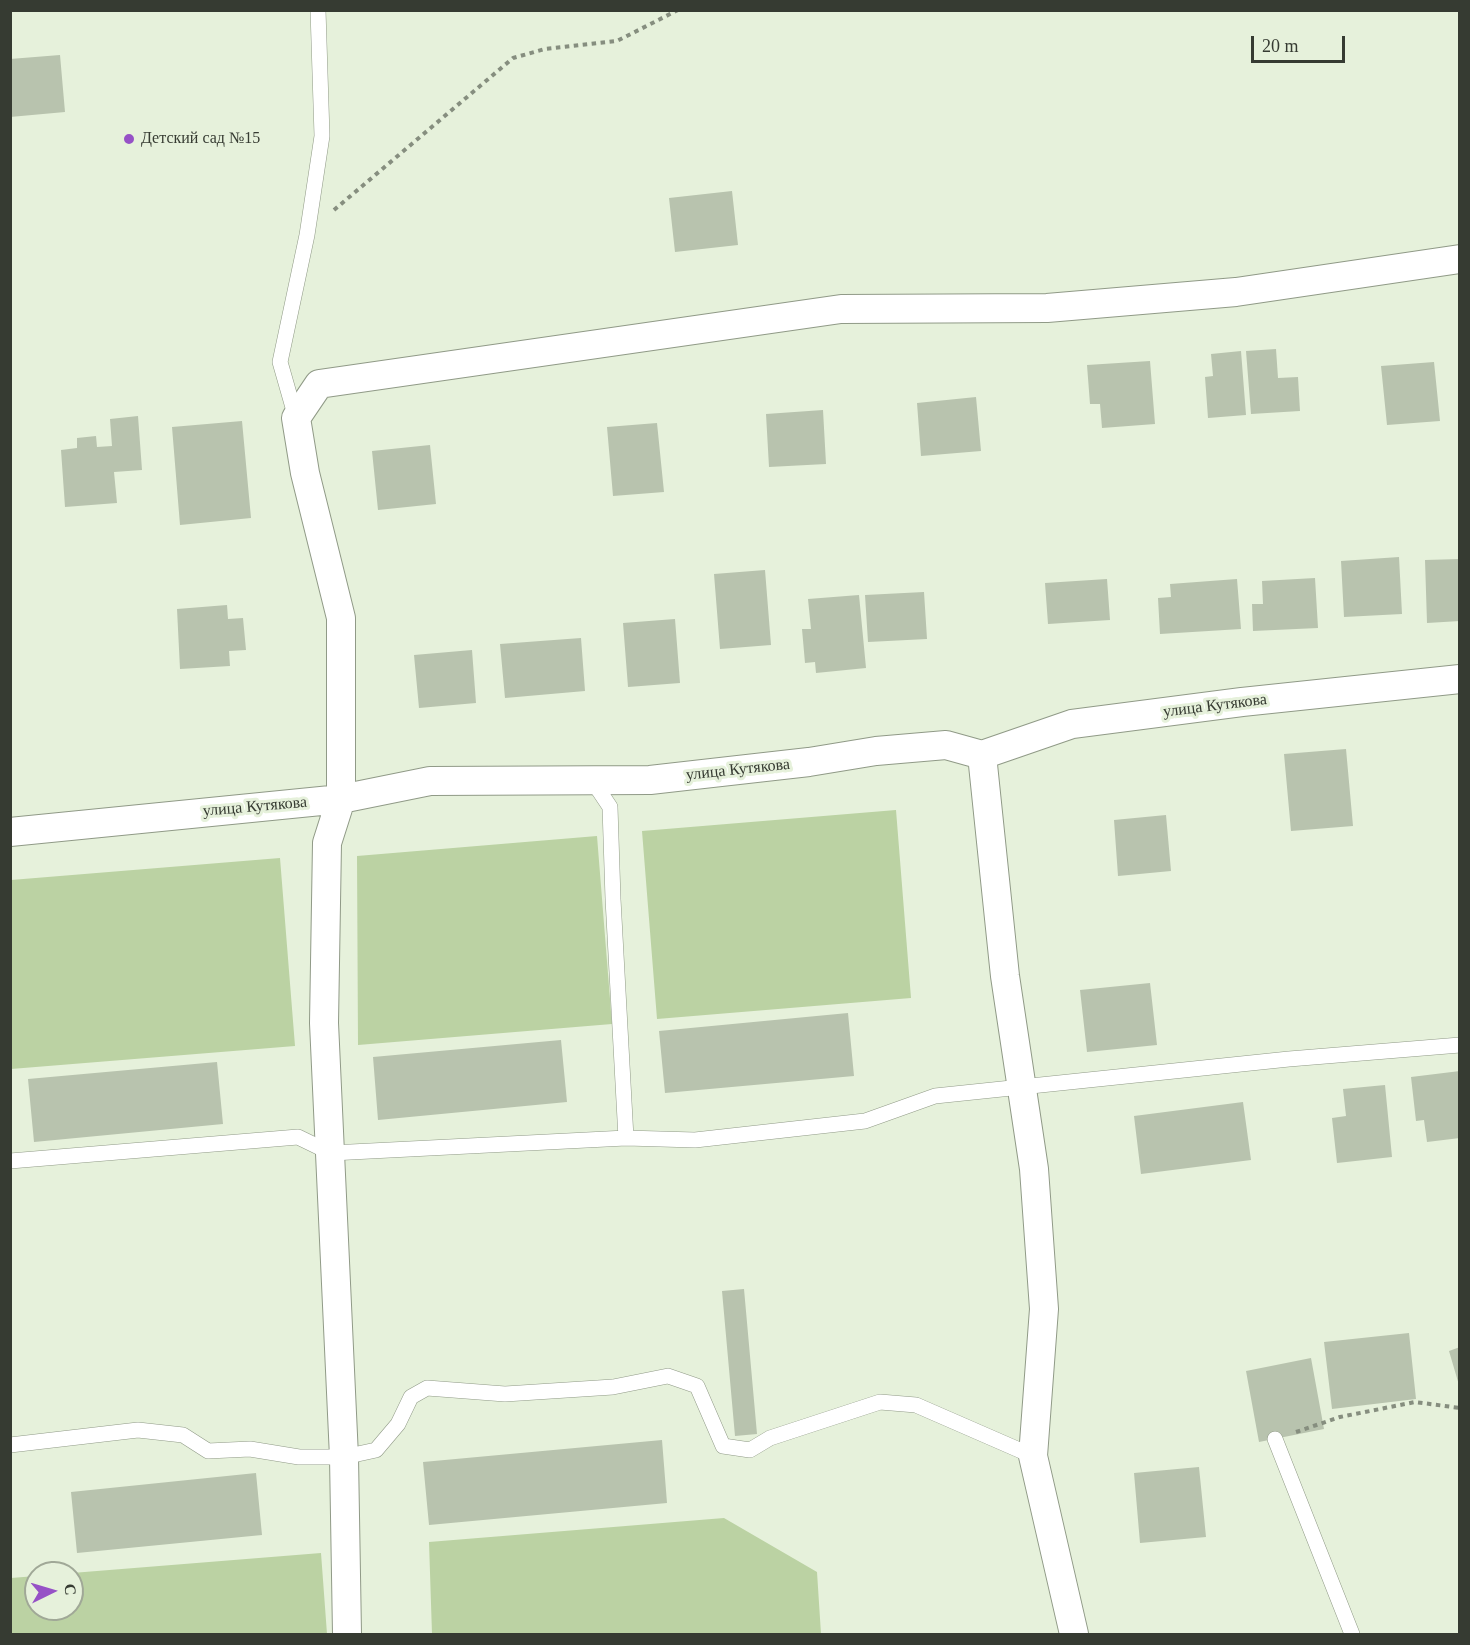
<!DOCTYPE html>
<html>
<head>
<meta charset="utf-8">
<style>
	body { margin:0 }
	#map { position:relative; width:1470px; height:1645px; overflow:hidden; background:#e6f1db; font-family:"Times New Roman",serif }
	canvas { display:block }
	.frame { position:absolute; inset:0; border:12px solid #363b32; pointer-events:none }
	.north { position:absolute; left:24px; top:1561px; width:60px; height:60px; box-sizing:border-box; background:#e6f1db; border:2px solid #a0a897; border-radius:50%; rotate:85deg; font-size:16px; font-weight:700; line-height:24px; text-align:center; color:#363b32 }
	.north::after { content:''; display:block; margin:auto; width:21px; height:27px; background:#9651c6; clip-path:polygon(50% 0,100% 100%,50% 72%,0 100%) }
	.scale { position:absolute; left:1251px; top:36px; width:94px; height:27px; box-sizing:border-box; border:3px solid #363b32; border-top:0; padding-left:8px; font-size:18px; line-height:21px; white-space:nowrap; color:#363b32; -webkit-text-stroke:4px #e6f1db; paint-order:stroke }
</style>
</head>
<body>
<div id="map">
<canvas width="1470" height="1645"></canvas>
<div class="frame"></div>
<div class="north">С</div>
<div class="scale">20 m</div>
</div>
<script>
const g = document.querySelector('canvas').getContext('2d');
g.lineJoin = 'round';
function paint(path, color) { g.fillStyle = color; g.fill(path, 'evenodd'); }
const shape = rows => new Path2D(rows.map(r => 'M' + r).join(''));
function stroke(path, color, width, dash) { g.strokeStyle = color; g.lineWidth = width; g.lineCap = dash ? 'butt' : 'round'; g.setLineDash(dash || []); g.stroke(path); }
function drawText(font, color, halo, rows, align = 'center') {
  g.font = font + ' "Times New Roman",serif'; g.lineWidth = 6; g.setLineDash([]); g.textBaseline = 'middle'; g.strokeStyle = halo; g.fillStyle = color; for (const [text, x, y, turn = 0] of rows) {
    g.save(); g.translate(x, y); g.rotate((+turn || 0) * Math.PI / 180); g.textAlign = isNaN(turn) ? turn : align; if (halo) g.strokeText(text, 0, 0); g.fillText(text, 0, 0); g.restore();
  }
}
const green = shape([
	[896,810,911,998,657,1019,642,831],
	[597,836,612,1024,358,1045,357,856],
	[280,858,295,1046,11,1069,11,880],
	[724,1518,817,1572,821,1634,432,1634,429,1542],
	[321,1553,327,1634,11,1634,11,1578,36,1576,36,1609,72,1609,72,1573]
]);
const building = shape([
	[60,55,65,112,10,117,10,59],
	[732,191,738,245,675,252,669,198],
	[1276,349,1278,378,1298,377,1300,411,1251,414,1246,351],
	[1241,351,1246,415,1208,418,1205,377,1213,376,1211,354],
	[1150,361,1155,424,1102,428,1100,404,1090,404,1087,365],
	[1434,362,1440,421,1387,425,1381,366],
	[976,397,981,451,921,456,917,403],
	[823,410,826,464,769,467,766,414],
	[138,416,142,470,114,472,117,503,65,507,61,450,77,448,77,438,96,436,97,447,112,446,110,419],
	[242,421,251,518,180,525,172,427],
	[657,423,664,492,613,496,607,427],
	[430,445,436,504,378,510,372,451],
	[1399,557,1402,614,1344,617,1341,561],
	[1460,559,1460,621,1427,623,1425,560],
	[765,570,771,645,720,649,714,574],
	[1315,578,1318,628,1253,631,1252,604,1263,604,1262,581],
	[1107,579,1110,620,1048,624,1045,583],
	[1237,579,1241,629,1160,634,1158,598,1171,597,1170,584],
	[924,592,927,639,868,642,865,595],
	[859,595,866,668,816,673,815,662,805,663,802,629,811,629,808,599],
	[227,605,228,619,243,618,246,650,229,651,230,666,180,669,177,609],
	[675,619,680,683,628,687,623,623],
	[581,638,585,691,505,698,500,644],
	[472,650,476,703,419,708,414,655],
	[1346,749,1353,826,1291,831,1284,754],
	[1166,815,1171,871,1118,876,1114,820],
	[1150,983,1157,1045,1087,1052,1080,990],
	[848,1013,854,1076,665,1093,659,1031],
	[561,1040,567,1102,378,1120,373,1057],
	[217,1062,223,1124,34,1142,28,1079],
	[1460,1071,1460,1138,1427,1142,1424,1120,1416,1121,1411,1077],
	[1385,1085,1392,1157,1337,1163,1332,1118,1346,1116,1343,1089],
	[1243,1102,1251,1160,1141,1174,1134,1116],
	[744,1289,757,1434,735,1436,722,1291],
	[1409,1333,1416,1399,1332,1409,1324,1342],
	[1460,1347,1460,1385,1459,1385,1449,1351],
	[1311,1358,1324,1429,1259,1442,1246,1371],
	[662,1440,667,1503,429,1525,423,1462],
	[1199,1467,1206,1537,1140,1543,1134,1473],
	[256,1473,262,1535,77,1553,71,1492]
]);
const path = shape([
	[334,210,513,58,545,49,617,41,678,10],
	[1296,1432,1340,1417,1415,1402,1460,1408]
]);
const lane = shape([
	[296,418,280,362,307,235,322,136,318,10],
	[592,780,610,807,613,899,626,1138],
	[10,1161,298,1137,331,1153,626,1138,695,1140,865,1121,935,1096,1289,1059,1460,1045],
	[1275,1439,1352,1634],
	[10,1445,138,1430,183,1435,208,1451,250,1449,299,1457,344,1457,376,1450,398,1424,411,1397,427,1388,505,1394,613,1387,668,1376,697,1386,723,1446,750,1450,770,1438,880,1402,916,1405,1033,1456]
]);
const street = shape([
	[982,755,1005,976,1034,1169,1044,1309,1033,1456,1074,1634],
	[10,832,341,799,430,781,650,780,809,762,876,751,946,745,982,755,1072,724,1242,702,1460,679],
	[347,1634,344,1457,324,1023,327,843,341,799,341,618,305,473,296,418,319,384,841,309,1047,308,1236,292,1460,259]
]);
const markers = [
	[129,139,6,"#9651c6"]
];
const poiNames = [
	["Детский сад №15",141,139]
];
const streetNames = [
	["улица Кутякова",1215,706,-7],
	["улица Кутякова",738,770,-6],
	["улица Кутякова",255,807,-5]
];
paint(green, '#bbd2a3');
paint(building, '#b8c3ae');
stroke(lane, '#909a87', 16);
stroke(street, '#909a87', 30);
stroke(path, '#868e7f', 4, [4.5, 4.5]);
stroke(lane, '#fff', 15);
stroke(street, '#fff', 28);
for (const [x, y, r, color] of markers) { const dot = new Path2D(); dot.arc(x, y, r, 0, 2 * Math.PI); g.fillStyle = color; g.fill(dot); stroke(dot, '#e6f1db', 2); }
drawText('16px', '#363b32', '#e6f1db', poiNames, 'left');
drawText('16px', '#363b32', '#e6f1db', streetNames);
</script>
</body>
</html>
